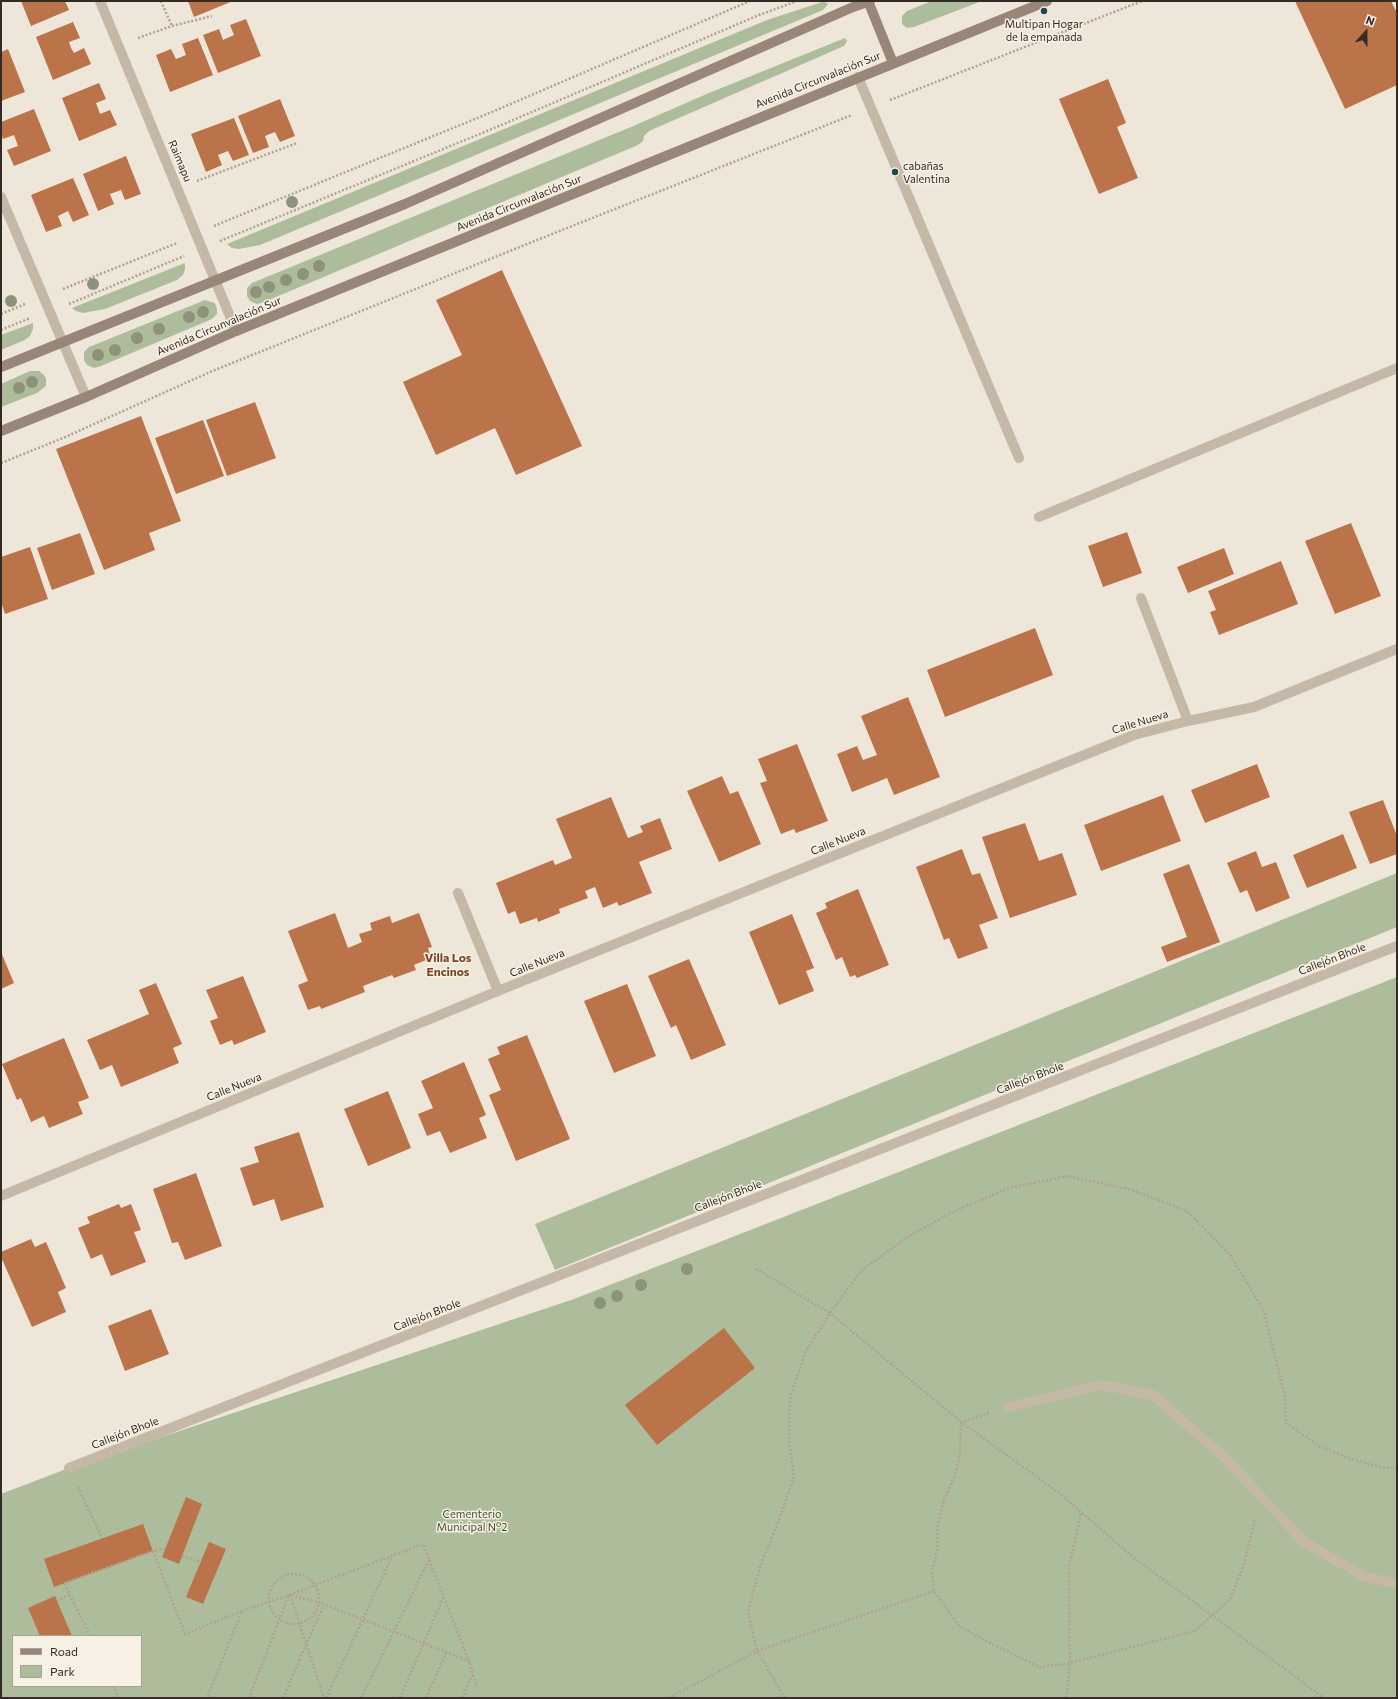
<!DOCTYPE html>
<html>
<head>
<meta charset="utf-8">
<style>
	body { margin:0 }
	#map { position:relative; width:1398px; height:1699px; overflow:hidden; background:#eee7d9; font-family:Commissioner,sans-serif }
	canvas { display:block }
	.frame { position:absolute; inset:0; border:2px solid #322b26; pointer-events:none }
	.legend { position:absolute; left:12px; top:1635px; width:130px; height:52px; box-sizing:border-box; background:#f7f0e4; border:1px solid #a8a198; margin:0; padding:5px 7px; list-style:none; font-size:12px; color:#322b26 }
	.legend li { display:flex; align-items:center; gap:8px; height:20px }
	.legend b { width:20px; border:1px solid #a8a198 }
	.north { position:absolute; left:1346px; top:12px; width:40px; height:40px; -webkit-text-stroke:3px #f7f0e4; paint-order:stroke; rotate:21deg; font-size:11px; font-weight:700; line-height:16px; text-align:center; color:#322b26 }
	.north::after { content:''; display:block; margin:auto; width:14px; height:18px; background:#322b26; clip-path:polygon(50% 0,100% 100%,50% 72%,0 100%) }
</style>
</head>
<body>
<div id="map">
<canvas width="1398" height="1699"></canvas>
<div class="frame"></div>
<ul class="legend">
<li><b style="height:5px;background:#988778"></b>Road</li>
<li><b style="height:11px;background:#adbc9a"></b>Park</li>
</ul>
<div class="north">N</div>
</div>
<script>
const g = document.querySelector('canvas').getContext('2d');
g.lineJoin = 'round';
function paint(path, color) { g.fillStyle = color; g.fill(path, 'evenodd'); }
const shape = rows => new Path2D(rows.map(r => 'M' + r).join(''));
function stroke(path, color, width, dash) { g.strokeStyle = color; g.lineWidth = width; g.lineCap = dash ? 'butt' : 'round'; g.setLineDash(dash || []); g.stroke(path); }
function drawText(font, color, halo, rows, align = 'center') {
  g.font = font + ' Commissioner,sans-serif'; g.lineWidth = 3; g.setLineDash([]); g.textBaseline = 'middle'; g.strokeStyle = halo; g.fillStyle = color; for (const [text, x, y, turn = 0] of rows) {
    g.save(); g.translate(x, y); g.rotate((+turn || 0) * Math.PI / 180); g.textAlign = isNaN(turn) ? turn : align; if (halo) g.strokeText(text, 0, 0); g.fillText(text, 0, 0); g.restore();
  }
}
const green = shape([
	[932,1,982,1,914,27,907,28,902,24,902,16,907,11],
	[822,2,825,2,828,4,823,10,260,245,239,249,232,248,227,244,767,20],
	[845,38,847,41,844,46,649,131,644,136,643,141,638,145,264,302,257,304,250,301,247,296,247,288,252,283,631,127,709,93],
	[185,263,185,269,183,275,177,280,105,309,83,313,76,311,72,308],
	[205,300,215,303,217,309,217,314,212,319,101,366,94,368,87,365,84,360,84,352,89,347],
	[33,323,33,329,30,336,25,340,1,350,1,335],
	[30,371,39,371,44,375,46,379,46,386,37,393,1,407,1,384],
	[1397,873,1397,927,555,1270,535,1224],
	[1397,977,1397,1698,1,1698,1,1494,69,1468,574,1299],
	[13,1636,141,1636,141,1686,13,1686]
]);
const building = shape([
	[21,1,65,1,69,10,31,26],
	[188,1,233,1,194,17],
	[1295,1,1391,1,1397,13,1397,85,1345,109],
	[246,19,261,56,218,73,203,35,219,29,223,40,234,35,230,25],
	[73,22,80,38,69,42,71,48,74,53,84,48,91,64,53,80,36,37],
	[198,38,213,75,170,92,156,55,171,49,176,59,186,55,182,44],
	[8,49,25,92,1,101,1,52],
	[1108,79,1126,123,1117,127,1138,178,1099,194,1059,99],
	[99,83,106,99,96,103,100,114,110,110,117,125,79,141,62,98],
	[280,99,295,136,280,142,275,132,265,136,269,147,253,153,238,116],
	[34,109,51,151,14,166,7,150,18,146,14,135,3,139,1,134,1,122],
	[234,118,249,155,233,161,228,151,218,155,222,165,206,172,191,134],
	[126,156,141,194,125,200,121,190,110,194,114,204,98,211,83,174],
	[73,178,89,215,73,222,68,211,58,216,62,226,46,232,31,195],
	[502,270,582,446,516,475,495,428,436,455,403,382,462,355,436,300],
	[255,402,276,458,227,476,206,420],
	[141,416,181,521,149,533,155,550,104,570,56,449],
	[203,420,224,476,176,494,155,438],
	[1351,523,1381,596,1335,614,1305,541],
	[1127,532,1142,573,1103,587,1088,546],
	[80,533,95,574,52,590,37,548],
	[30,547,48,599,5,614,1,602,1,557],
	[1224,548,1234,574,1188,593,1177,567],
	[1281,561,1298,604,1219,635,1210,612,1216,610,1208,591],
	[1035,628,1053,675,945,717,927,670],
	[908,697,940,777,894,795,887,778,852,792,837,754,857,746,863,760,877,755,861,716],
	[797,744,828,821,796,833,794,829,781,834,760,783,767,781,758,759],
	[1257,764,1270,797,1205,823,1191,790],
	[722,776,730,794,738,791,761,844,719,862,687,791],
	[1163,795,1181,841,1101,871,1084,825],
	[611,797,628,838,643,832,640,826,660,818,672,849,639,862,652,893,619,906,617,902,603,908,595,887,585,891,588,898,559,909,560,913,538,922,537,918,520,924,515,911,508,914,496,883,553,860,555,865,572,858,556,819],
	[1383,800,1397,836,1397,854,1370,864,1349,812],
	[1025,823,1039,861,1062,853,1077,895,1010,918,982,837],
	[1343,834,1357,868,1307,888,1293,855],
	[962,849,972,875,980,873,998,918,979,925,988,948,958,959,949,938,944,940,916,867],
	[1256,851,1262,867,1276,862,1290,898,1256,912,1247,890,1240,893,1227,863],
	[1189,864,1220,942,1167,962,1161,947,1187,937,1163,874],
	[858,889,889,965,857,978,855,975,850,977,842,957,836,960,816,913,827,908,825,903],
	[335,913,348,948,362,942,359,934,372,930,370,923,390,916,392,923,419,913,432,947,428,948,431,958,414,965,416,970,394,978,392,975,363,986,365,992,321,1009,320,1006,308,1010,298,985,308,981,288,931],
	[792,914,814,968,806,971,814,991,779,1005,749,932],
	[1,952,14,983,1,989],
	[689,959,726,1045,691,1060,676,1025,671,1028,648,976],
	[243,976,266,1032,234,1045,232,1040,220,1045,210,1021,218,1018,206,990],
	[156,983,182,1044,173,1048,179,1063,121,1087,112,1065,100,1070,87,1040,149,1014,139,990],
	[627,984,656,1056,614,1073,584,1001],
	[527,1035,570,1139,516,1161,489,1095,501,1090,488,1059,500,1054,497,1047],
	[64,1038,89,1098,78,1102,83,1114,49,1128,44,1116,31,1122,21,1098,17,1100,2,1064],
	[464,1062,486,1115,479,1118,487,1138,450,1153,440,1131,427,1136,418,1114,433,1108,421,1081],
	[388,1091,411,1148,368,1166,344,1109],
	[299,1132,324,1207,281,1221,274,1199,253,1206,240,1168,259,1162,254,1147],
	[196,1173,222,1246,185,1260,178,1242,172,1243,153,1189],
	[119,1204,121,1208,131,1204,141,1230,134,1232,146,1262,111,1276,102,1254,91,1259,78,1228,90,1223,87,1217],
	[31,1239,35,1247,46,1242,66,1288,58,1292,66,1312,32,1327,1,1257,1,1252],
	[151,1309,169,1354,125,1371,108,1326],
	[724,1328,755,1368,657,1445,625,1405],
	[186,1497,202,1504,179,1564,162,1557],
	[143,1524,153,1551,54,1587,44,1559],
	[209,1542,226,1549,203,1604,186,1597],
	[55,1596,57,1601,72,1636,40,1636,28,1608]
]);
const path = shape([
	[161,1,172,26],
	[138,38,172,26,212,16],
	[890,100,1142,1],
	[197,181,297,143],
	[214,226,492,112,750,1],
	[220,241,499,126,759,15,797,1],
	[63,289,177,243],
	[69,304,184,256],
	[1,314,25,304],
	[1,330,30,318],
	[1,463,63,438,210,372,552,234,852,115],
	[756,1269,830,1313,961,1422,1059,1493,1133,1557,1324,1698],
	[989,1413,961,1422,960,1452,956,1472,944,1500,937,1528,937,1550,932,1572,934,1591,959,1626,988,1642,1040,1667,1070,1663,1195,1631,1230,1599,1244,1565,1255,1519],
	[78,1487,102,1538],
	[153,1551,185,1634,242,1611,207,1698],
	[182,1556,201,1562],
	'269 1599a25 25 0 1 1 50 0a25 25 0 1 1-50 0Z',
	[290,1595,324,1698],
	[57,1601,70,1594],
	[242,1611,289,1595,318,1602,469,1661,423,1544,289,1595,249,1698],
	[90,1636,64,1583,153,1551,165,1549],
	[299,1660,324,1605],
	[473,1675,477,1687],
	[113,1686,118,1698],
	[283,1698,300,1659],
	[326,1698,392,1557],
	[361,1698,429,1560],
	[400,1698,443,1598],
	[426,1698,446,1653],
	[462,1698,473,1674,469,1661],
	[669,1698,757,1651,934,1591],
	[785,1698,757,1651,748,1612,760,1567,779,1520,794,1477,789,1439,790,1398,806,1351,830,1313,861,1271,909,1236,957,1210,1009,1188,1068,1176,1132,1190,1187,1211,1230,1255,1263,1309,1285,1396,1286,1423,1319,1446,1351,1459,1383,1468,1397,1467],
	[1066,1698,1070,1663,1069,1566,1081,1513]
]);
const lane = shape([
	[858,77,1019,458],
	[1008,1407,1101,1385,1153,1395,1224,1457,1304,1542,1363,1576,1397,1584]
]);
const street = shape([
	[100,1,236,331],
	[1,197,86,397],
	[1039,517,1397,368],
	[1141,598,1188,721],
	[458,893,498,991],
	[1,1196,498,991,1134,735,1188,721,1254,707,1397,649],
	[69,1468,1397,946]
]);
const secondary = shape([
	[868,1,893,63],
	[1,367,405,204,853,7,870,1],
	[1,431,86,397,236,331,1047,1]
]);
const trees = [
	[292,202],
	[319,266],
	[303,274],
	[286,280],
	[93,284],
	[269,287],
	[256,292],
	[11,301],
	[203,312],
	[189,317],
	[159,329],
	[137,338],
	[115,350],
	[98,355],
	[32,382],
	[19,388],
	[687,1269],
	[641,1285],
	[617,1296],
	[600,1303]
];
const markers = [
	[1044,11,4,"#20474f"],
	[895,172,4,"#20474f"]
];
const poiNames = [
	["Multipan Hogar",1044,24],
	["de la empanada",1044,37],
	["cabañas",903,166,"left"],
	["Valentina",903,179,"left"]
];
const streetNames = [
	["Avenida Circunvalación Sur",818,80,-22],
	["Raimapu",180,161,67],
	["Avenida Circunvalación Sur",519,203,-22],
	["Avenida Circunvalación Sur",219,326,-23],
	["Calle Nueva",1140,722,-17],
	["Calle Nueva",838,841,-22],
	["Callejón Bhole",1332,959,-21],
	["Calle Nueva",537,963,-22],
	["Callejón Bhole",1030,1078,-21],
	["Calle Nueva",234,1087,-22],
	["Callejón Bhole",728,1196,-21],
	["Callejón Bhole",427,1315,-21],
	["Callejón Bhole",125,1433,-21]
];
const parkNames = [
	["Cementerio",472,1514],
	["Municipal N°2",472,1527]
];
const neighbourhoodNames = [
	["Villa Los",448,958],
	["Encinos",448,972]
];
paint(green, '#adbc9a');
paint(building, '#bb734a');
stroke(path, '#b1a290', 2.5, [2, 2]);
stroke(lane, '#c5b8a6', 10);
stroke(street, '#c5b8a6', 10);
stroke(secondary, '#988778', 10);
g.fillStyle = '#8d937a';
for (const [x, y] of trees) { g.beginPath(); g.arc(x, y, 6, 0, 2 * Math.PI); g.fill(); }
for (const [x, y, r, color] of markers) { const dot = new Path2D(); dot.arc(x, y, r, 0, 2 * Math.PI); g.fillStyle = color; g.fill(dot); stroke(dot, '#f7f0e4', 1.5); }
drawText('11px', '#322b26', '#f7f0e4', poiNames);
drawText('11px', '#322b26', '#f7f0e4', streetNames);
drawText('11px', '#3e4e2c', '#f7f0e4', parkNames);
drawText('bold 12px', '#7a4426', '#f7f0e4', neighbourhoodNames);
</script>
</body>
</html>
